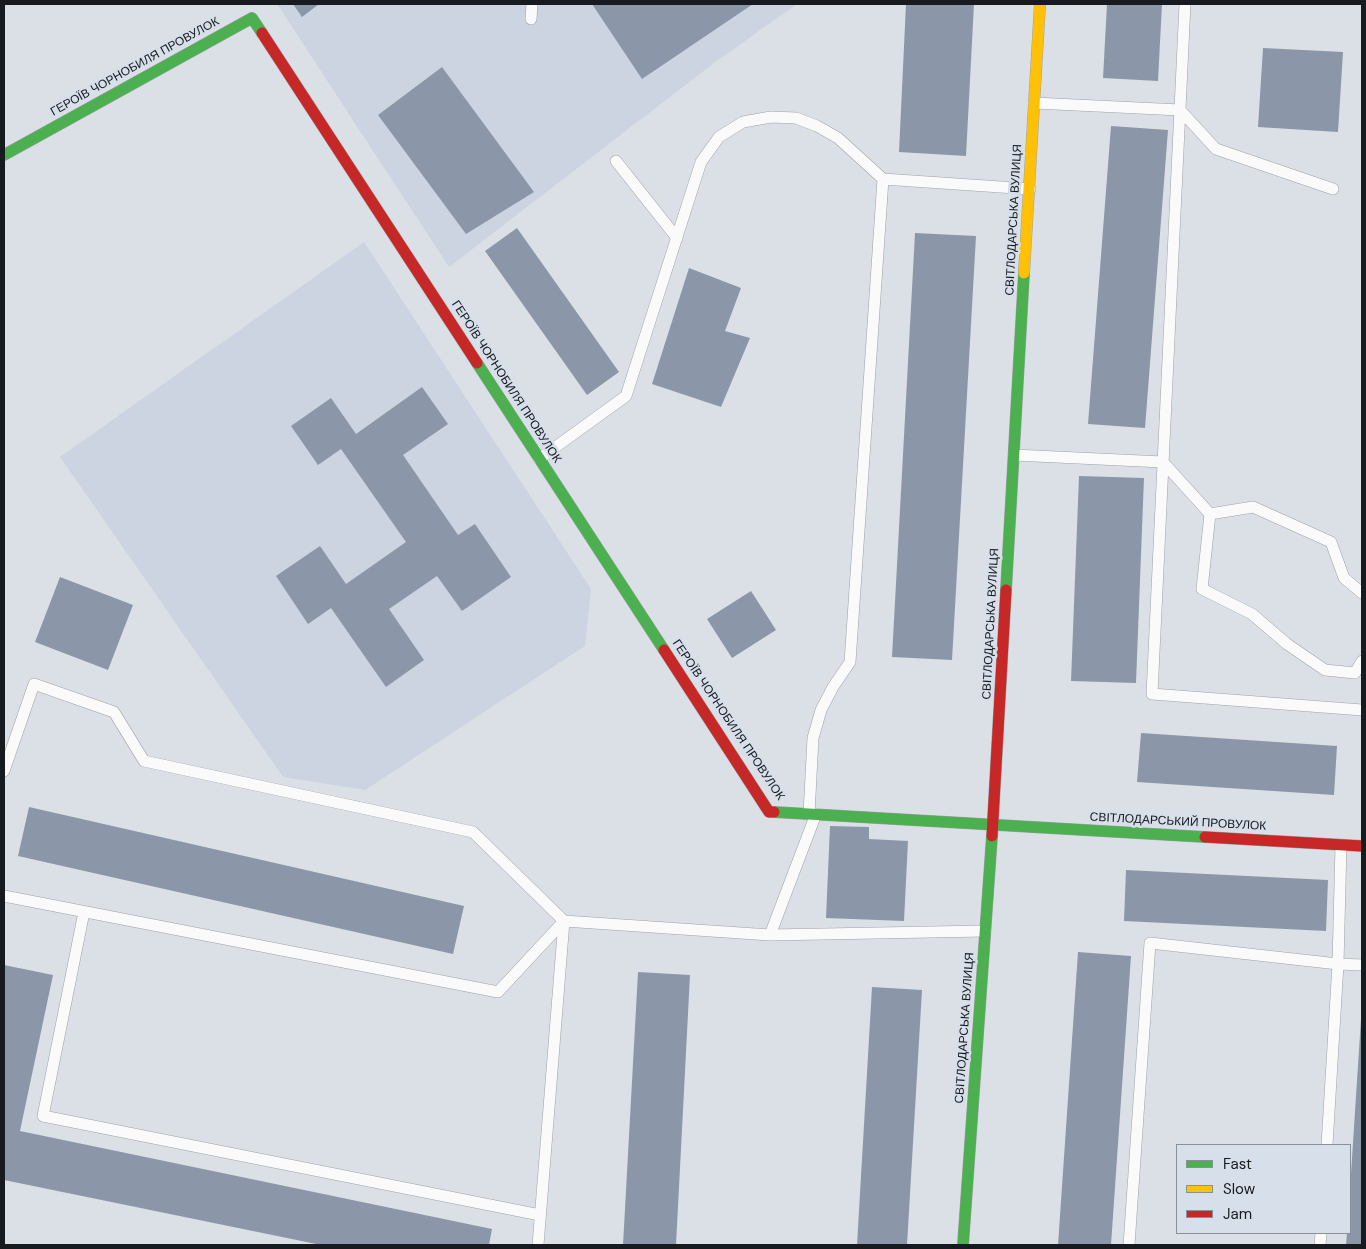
<!DOCTYPE html>
<html>
<head>
<meta charset="utf-8">
<style>
	body { margin:0 }
	#map { position:relative; width:1366px; height:1249px; overflow:hidden; background:#dbe0e6; font-family:"DM Sans",sans-serif }
	canvas { display:block }
	.frame { position:absolute; inset:0; border:5px solid #171a1e; pointer-events:none }
	.legend { position:absolute; left:1176px; top:1144px; width:175px; height:90px; box-sizing:border-box; background:#d7dfea; border:1px solid #8a9098; margin:0; padding:6px 9px; list-style:none; font-size:15px; color:#171a1e }
	.legend li { display:flex; align-items:center; gap:10px; height:25px }
	.legend b { width:25px; border:1px solid #8a9098 }
</style>
</head>
<body>
<div id="map">
<canvas width="1366" height="1249"></canvas>
<div class="frame"></div>
<ul class="legend">
<li><b style="height:6px;background:#4caf50"></b>Fast</li>
<li><b style="height:6px;background:#ffc107"></b>Slow</li>
<li><b style="height:6px;background:#c62828"></b>Jam</li>
</ul>
</div>
<script>
const g = document.querySelector('canvas').getContext('2d');
g.lineJoin = 'round';
function paint(path, color) { g.fillStyle = color; g.fill(path, 'evenodd'); }
const shape = rows => new Path2D(rows.map(r => 'M' + r).join(''));
function stroke(path, color, width, dash) { g.strokeStyle = color; g.lineWidth = width; g.lineCap = dash ? 'butt' : 'round'; g.setLineDash(dash || []); g.stroke(path); }
function drawText(font, color, halo, rows, align = 'center') {
  g.font = font + ' "DM Sans",sans-serif'; g.lineWidth = 5; g.setLineDash([]); g.textBaseline = 'middle'; g.strokeStyle = halo; g.fillStyle = color; for (const [text, x, y, turn = 0] of rows) {
    g.save(); g.translate(x, y); g.rotate((+turn || 0) * Math.PI / 180); g.textAlign = isNaN(turn) ? turn : align; if (halo) g.strokeText(text, 0, 0); g.fillText(text, 0, 0); g.restore();
  }
}
const built = shape([
	[277,4,797,4,714,63,449,267],
	[364,242,591,589,585,646,365,790,283,777,60,457]
]);
const building = shape([
	[293,4,319,4,302,17],
	[592,4,753,4,642,79],
	[906,4,974,4,966,156,899,152],
	[1107,4,1162,4,1158,81,1103,78],
	[1263,48,1343,52,1338,132,1258,127],
	[442,67,534,192,466,234,378,115],
	[1111,126,1168,130,1145,428,1088,424],
	[517,228,619,372,587,395,485,251],
	[915,233,976,236,952,660,892,657],
	[689,268,741,288,725,331,750,338,721,407,652,384],
	[422,387,448,424,403,455,458,535,475,524,511,577,462,611,437,576,389,609,424,660,386,687,331,608,308,624,276,576,320,546,346,584,406,542,341,449,318,465,291,426,331,398,356,434],
	[1079,476,1144,478,1136,683,1071,681],
	[60,577,133,605,108,670,35,642],
	[751,591,776,630,732,658,707,619],
	[1141,733,1337,746,1334,795,1137,782],
	[29,807,464,906,453,954,18,856],
	[830,826,869,827,869,839,908,841,904,921,826,918],
	[1126,870,1328,880,1326,931,1124,921],
	[1078,952,1131,956,1111,1245,1058,1245],
	[4,965,53,975,20,1131,492,1229,489,1245,321,1245,4,1180],
	[638,972,690,975,676,1245,623,1245],
	[872,987,922,990,907,1245,857,1245],
	[1361,1019,1362,1019,1362,1245,1346,1245,1347,1233,1350,1233,1350,1189]
]);
const lane = shape([
	[1185,4,1152,694,1362,710],
	[531,19,532,4],
	[1034,103,1180,110,1216,149,1333,189],
	[616,161,677,238],
	[1014,455,1163,462,1210,514,1202,589,1252,614,1287,644,1325,670,1355,673,1362,661],
	[539,459,626,396,701,162,719,137,743,122,771,117,796,118,817,126,838,138,883,179,1030,189],
	[1210,514,1253,507,1331,542,1344,578,1362,593],
	[4,771,34,684,114,712,144,761,473,832,564,921,498,992,4,896],
	[809,814,813,738,821,710,833,687,850,662,883,179],
	[1341,845,1338,964,1362,965],
	[84,912,43,1116,540,1215],
	[770,935,985,931],
	[538,1245,564,921,770,935,816,814],
	[1129,1245,1150,943,1338,964,1327,1145],
	[1320,1245,1321,1233]
]);
const fast = shape([
	[4,155,252,18,262,33],
	[477,363,664,650],
	[1006,590,1024,273],
	[774,812,1205,837],
	[963,1245,992,836]
]);
const slow = shape([
	[1024,273,1040,4]
]);
const jam = shape([
	[262,33,477,363],
	[664,650,769,812,774,812],
	[992,836,1006,590],
	[1205,837,1362,846]
]);
const streetNames = [
	["ГЕРОЇВ ЧОРНОБИЛЯ ПРОВУЛОК",135,67,-29],
	["СВІТЛОДАРСЬКА ВУЛИЦЯ",1014,220,-87],
	["ГЕРОЇВ ЧОРНОБИЛЯ ПРОВУЛОК",506,382,57],
	["СВІТЛОДАРСЬКА ВУЛИЦЯ",991,624,-87],
	["ГЕРОЇВ ЧОРНОБИЛЯ ПРОВУЛОК",728,720,56],
	["СВІТЛОДАРСЬКИЙ ПРОВУЛОК",1178,822,3],
	["СВІТЛОДАРСЬКА ВУЛИЦЯ",965,1028,-86]
];
paint(built, '#cbd4e0');
paint(building, '#8b97a8');
stroke(lane, '#9ea1a6', 12);
stroke(fast, '#9ea1a6', 12);
stroke(slow, '#9ea1a6', 12);
stroke(jam, '#9ea1a6', 12);
stroke(lane, '#fafafb', 11);
stroke(fast, '#4caf50', 11);
stroke(slow, '#ffc107', 11);
stroke(jam, '#c62828', 11);
drawText('12px', '#171a1e', '#d7dfea', streetNames);
</script>
</body>
</html>
